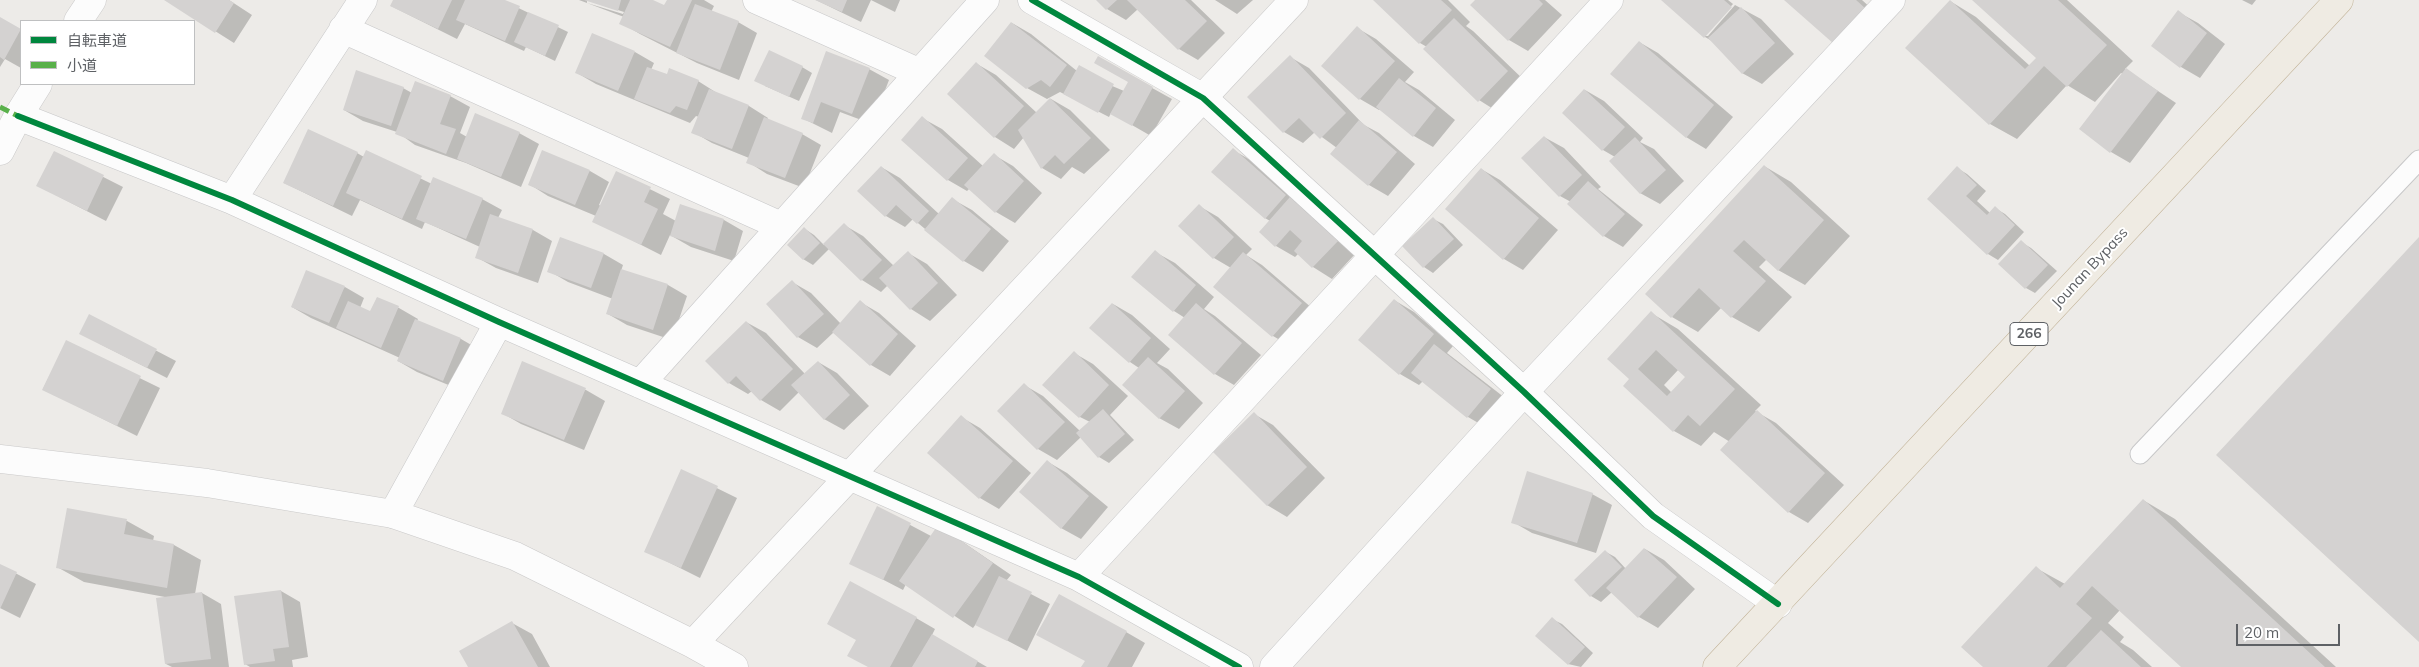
<!DOCTYPE html>
<html>
<head>
<meta charset="utf-8">
<style>
	body { margin:0 }
	#map { position:relative; width:2419px; height:667px; overflow:hidden; background:#edebe8; font-family:Mulish,"Noto Sans JP",sans-serif }
	canvas { display:block }
	.legend { position:absolute; left:20px; top:20px; width:175px; height:65px; box-sizing:border-box; background:#fff; border:1px solid #bfc0c1; margin:0; padding:6px 9px; list-style:none; font-size:15px; color:#5e6165 }
	.legend li { display:flex; align-items:center; gap:10px; height:25px }
	.legend b { width:25px; border:1px solid #bfc0c1 }
	.scale { position:absolute; left:2236px; top:624px; width:104px; height:22px; box-sizing:border-box; border:2px solid #5e6165; border-top:0; padding-left:6px; font-size:15px; line-height:18px; white-space:nowrap; color:#5e6165; -webkit-text-stroke:4px #fff; paint-order:stroke }
</style>
</head>
<body>
<div id="map">
<canvas width="2419" height="667"></canvas>
<ul class="legend">
<li><b style="height:6px;background:#00873e"></b>自転車道</li>
<li><b style="height:6px;background:#59b04a"></b>小道</li>
</ul>
<div class="scale">20 m</div>
</div>
<script>
const g = document.querySelector('canvas').getContext('2d');
g.lineJoin = 'round';
function paint(path, color) { g.fillStyle = color; g.fill(path, 'evenodd'); }
const shape = rows => new Path2D(rows.map(r => 'M' + r).join(''));
function stroke(path, color, width, dash) { g.strokeStyle = color; g.lineWidth = width; g.lineCap = dash ? 'butt' : 'round'; g.setLineDash(dash || []); g.stroke(path); }
function drawText(font, color, halo, rows, align = 'center') {
  g.font = font + ' Mulish,sans-serif'; g.lineWidth = 4; g.setLineDash([]); g.textBaseline = 'middle'; g.strokeStyle = halo; g.fillStyle = color; for (const [text, x, y, turn = 0] of rows) {
    g.save(); g.translate(x, y); g.rotate((+turn || 0) * Math.PI / 180); g.textAlign = isNaN(turn) ? turn : align; if (halo) g.strokeText(text, 0, 0); g.fillText(text, 0, 0); g.restore();
  }
}
const shadow = shape([
	[166,0,229,0,252,15,234,43],
	[394,0,502,0,568,32,555,61,526,47,524,51,465,24,457,39,391,6],
	[579,0,650,0,665,7,668,0,704,0,714,6,711,12,738,22,757,33,739,80,697,63,640,34,621,23,624,17],
	[587,0,624,12,623,14,587,3],
	[816,0,900,0,895,12,871,0,861,22],
	[1098,0,1191,0,1225,33,1198,60,1179,49,1138,9,1126,20,1107,9],
	[1215,0,1253,0,1237,14],
	[1374,0,1448,0,1470,22,1466,26,1473,31,1526,82,1498,112,1479,100,1427,47,1420,43],
	[1477,0,1545,0,1562,15,1528,51,1509,40],
	[1663,0,1728,0,1733,4,1704,36,1708,36,1735,5,1761,19,1794,54,1762,84,1742,73,1712,41,1705,37],
	[1786,0,1862,0,1884,20],
	[1974,0,2067,0,2133,61,2125,69,2176,103,2130,163,2111,152,2081,129,2123,74,2121,73,2095,102,2067,85,2017,139,1990,124,1950,1,1976,17,2030,66,2037,58],
	[2242,0,2256,0,2252,5],
	[2178,12,2198,23,2225,44,2200,78,2181,67],
	[0,18,21,30,21,68,5,59,0,67],
	[1012,23,1031,34,1077,71,1124,91,1130,82,1098,58,1172,99,1151,136,1111,113,1109,117,1060,92,1047,99,1027,88],
	[1357,28,1376,39,1414,72,1405,82,1419,90,1455,120,1433,147,1414,136,1381,109,1379,110,1360,99,1323,66],
	[1639,42,1658,53,1733,117,1706,149,1686,137],
	[635,52,654,63,651,70,668,76,698,81,717,93,749,106,768,118,767,120,802,134,821,145,804,188,767,174,748,162,749,158,712,143,693,132,699,117,696,116,690,123,596,84,577,73],
	[827,53,869,69,889,80,872,124,840,112,832,133,802,118],
	[1290,57,1309,68,1364,125,1379,133,1415,164,1388,196,1369,185,1332,154,1337,148,1315,132,1303,143,1284,132,1249,97],
	[977,64,996,75,1037,113,1051,99,1070,110,1110,150,1084,174,1072,167,1061,179,1042,168,1024,137,1014,149,995,137,948,94],
	[802,67,812,73,799,101,765,86],
	[403,88,412,93,450,96,470,107,460,133,467,137,519,133,539,144,521,187,466,163,415,145,397,132,363,121,344,110],
	[1585,90,1604,101,1643,138,1640,142,1654,149,1684,181,1660,204,1640,193,1615,157,1603,150],
	[922,118,942,129,983,166,994,155,1013,166,1042,193,1015,223,996,212,970,188,967,191,948,180,903,140],
	[1544,137,1564,148,1601,187,1598,189,1643,225,1623,247,1604,236,1569,204,1571,202,1560,196],
	[1233,150,1252,161,1356,253,1332,279,1313,267,1298,254,1295,257,1276,246,1270,221,1265,218],
	[54,152,123,187,106,221,38,186],
	[366,152,432,184,482,199,502,210,498,218,533,230,552,241,538,283,496,268,476,257,480,247,425,222,422,229,360,200,352,216,284,183,357,153,364,157],
	[1764,166,1791,182,1850,236,1805,285,1778,270,1767,259,1759,267,1792,297,1759,332,1732,317,1722,307,1698,332,1672,317],
	[881,167,900,178,939,214,952,199,972,210,1009,241,983,272,964,261,913,219,905,227,886,216,859,191],
	[1957,168,1967,174,1986,191,1977,201,1990,213,1995,208,2005,214,2024,232,1998,260,1988,254,1928,199],
	[1481,169,1500,180,1558,230,1523,270,1504,259],
	[590,171,609,182,599,205,601,206,617,173,670,199,663,214,676,221,681,206,724,220,743,231,734,261,691,247,670,235,661,255,594,221,596,216,548,196,529,184],
	[1199,206,1218,217,1252,249,1246,255,1262,265,1320,315,1292,347,1273,336,1215,287,1231,268,1214,258],
	[1433,219,1443,224,1463,245,1433,273,1424,267],
	[844,225,863,236,894,266,908,253,927,264,957,295,930,321,911,309,888,285,881,292,862,280,829,249,813,265,803,259,805,229,814,235,824,245],
	[561,238,604,254,623,265,621,271,668,285,687,296,672,340,627,325,608,314,613,299,568,282,549,271],
	[2021,242,2031,248,2057,271,2035,293,2026,288],
	[1155,252,1175,263,1214,297,1204,309,1215,316,1261,355,1234,385,1215,374,1185,318,1174,311],
	[792,282,811,293,841,324,860,302,879,313,916,346,890,376,871,365,834,332,817,348,798,337],
	[345,287,364,298,360,308,371,313,377,298,399,308,418,319,417,321,461,339,480,350,463,391,417,372,398,361,400,358,311,318,292,307],
	[1394,300,1414,312,1453,346,1447,353,1509,401,1487,428,1468,417,1423,381,1419,385,1400,374],
	[1113,304,1132,315,1170,349,1157,363,1168,369,1203,403,1179,429,1159,418,1139,368,1130,362],
	[1651,313,1678,329,1761,405,1755,411,1776,423,1844,485,1808,523,1789,512,1730,442,1714,432,1701,446,1674,431,1631,378],
	[1679,369,1687,377,1672,393,1664,385],
	[90,316,176,361,167,378,100,344],
	[746,322,766,333,805,374,818,362,837,373,869,406,844,430,824,419,799,392,780,411,761,400,752,391,748,394,729,383,707,361],
	[66,342,160,388,137,436,43,389],
	[1074,353,1093,364,1128,396,1110,415,1134,440,1109,463,1099,457,1081,437,1057,460,1038,449,999,411,1024,385,1043,396,1080,431,1090,422,1080,417],
	[523,363,586,390,605,401,584,450,521,424,502,413],
	[1254,414,1273,425,1325,478,1287,517,1267,505],
	[961,417,980,428,1031,473,999,509,980,498,929,453],
	[1048,462,1067,473,1108,507,1081,539,1061,528],
	[682,471,737,498,700,578,646,551],
	[1592,494,1612,505,1596,553,1532,533,1513,522],
	[2143,500,2175,519,2336,667,2183,667,2120,610,2108,623,2124,637,2120,642,2133,650,2152,667,1985,667,2036,568,2065,584],
	[878,508,931,536,957,538,1011,575,1006,581,1050,604,1027,651,976,624,973,628,906,584,903,590,851,563],
	[68,510,127,521,154,536,153,541,174,545,201,560,195,594,202,593,221,604,229,667,172,667,166,664,165,597,84,582,57,567],
	[1645,549,1664,560,1695,589,1658,628,1639,617,1612,592,1601,602,1591,596,1576,580,1606,552,1615,557,1626,569],
	[0,565,36,584,20,618,0,608],
	[281,591,300,602,308,657,292,660,293,667,250,667,245,664],
	[916,618,935,629,932,635,987,667,869,667],
	[1552,619,1562,624,1593,653,1581,667,1568,664],
	[512,623,532,634,550,667,470,667],
	[1126,632,1145,643,1132,667,1083,667,1086,661]
]);
const building = shape([
	[164,0,229,0,234,3,215,33],
	[393,0,452,0,438,29,390,6],
	[465,0,505,0,520,6,505,41,456,20],
	[584,0,621,0,618,11],
	[630,0,653,0,664,5,667,0,692,0,670,47,619,24],
	[815,0,847,0,842,12],
	[1096,0,1117,0,1106,10],
	[1127,0,1185,0,1207,21,1178,50],
	[1373,0,1441,0,1452,10,1419,44],
	[1475,0,1539,0,1543,4,1508,41,1470,5],
	[1661,0,1724,0,1732,7,1704,38],
	[1784,0,1856,0,1866,9,1834,44],
	[1950,0,2025,69,2036,58,1972,0,2058,0,2107,45,2067,87,2044,66,1989,125,1905,48],
	[695,4,739,21,720,70,676,53],
	[1741,7,1775,43,1742,74,1708,38],
	[2178,10,2207,33,2180,68,2151,46],
	[528,12,559,25,545,56,514,42],
	[0,17,21,29,4,60,0,57],
	[1454,18,1508,71,1478,102,1423,49],
	[1011,22,1067,65,1050,87,1041,80,1026,89,984,56],
	[1357,26,1395,61,1359,100,1321,66],
	[592,33,635,51,618,91,575,73],
	[1639,41,1714,105,1686,138,1610,74],
	[769,50,803,66,789,97,754,81],
	[826,51,870,68,852,114,821,102,813,123,801,119],
	[1290,55,1346,113,1320,139,1299,118,1283,133,1247,97],
	[1098,56,1153,87,1132,126,1110,114,1128,82,1094,63],
	[976,62,1024,106,994,138,947,94],
	[1079,65,1114,84,1098,113,1063,94],
	[647,67,667,74,669,68,699,80,687,110,676,106,670,113,634,99],
	[2126,68,2158,91,2110,153,2079,129],
	[356,70,404,87,391,126,343,110],
	[1399,78,1436,108,1413,137,1376,107],
	[415,81,451,95,440,124,456,129,446,154,395,134],
	[709,89,749,105,732,149,691,133],
	[1584,89,1625,127,1602,151,1562,113],
	[1050,98,1091,138,1064,164,1055,155,1041,169,1018,130],
	[475,113,520,132,501,177,457,159],
	[922,116,968,158,947,181,901,140],
	[764,117,803,133,785,178,746,163],
	[1359,120,1397,152,1368,186,1330,154],
	[308,129,358,152,333,206,283,183],
	[1544,136,1582,175,1559,197,1521,158],
	[1635,137,1666,170,1640,194,1609,161],
	[1233,148,1286,195,1265,219,1211,172],
	[366,150,422,176,402,219,346,193],
	[542,150,590,170,575,205,528,185],
	[54,151,104,175,87,211,36,186],
	[994,153,1024,181,995,213,964,185],
	[1764,165,1824,220,1778,271,1744,240,1733,251,1766,281,1731,318,1699,288,1671,318,1645,294],
	[881,166,929,211,917,224,896,205,885,217,857,191],
	[1957,166,1977,185,1966,196,1987,215,1995,206,2015,225,1987,255,1927,199],
	[1481,168,1539,218,1503,260,1445,209],
	[616,171,651,187,644,202,658,209,641,245,592,222],
	[433,177,483,198,466,239,416,219],
	[1588,181,1625,214,1603,237,1567,204],
	[952,197,991,229,963,262,924,230],
	[1290,197,1338,241,1312,268,1294,251,1302,241,1290,230,1275,247,1259,232],
	[680,204,724,219,715,251,670,236],
	[1199,204,1234,237,1213,259,1178,226],
	[490,214,533,229,518,273,475,258],
	[1433,217,1454,239,1423,268,1402,246],
	[844,223,882,260,861,281,823,244],
	[804,227,820,243,803,260,787,245],
	[560,237,604,253,591,288,547,272],
	[2419,237,2419,642,2216,455],
	[2021,240,2048,265,2025,289,1998,264],
	[1155,250,1196,285,1173,312,1131,277],
	[908,251,938,283,910,310,879,278],
	[1243,252,1302,303,1272,337,1213,287],
	[621,269,668,284,653,330,606,314],
	[306,270,345,286,329,323,291,307],
	[792,280,824,314,797,338,766,304],
	[377,297,399,306,381,348,336,328,348,301,370,311],
	[1394,299,1434,334,1399,375,1358,340],
	[860,300,898,334,870,366,832,332],
	[1112,303,1151,338,1129,363,1089,328],
	[1196,303,1242,343,1214,375,1168,335],
	[1651,311,1735,389,1700,426,1688,415,1673,432,1623,386,1629,379,1607,359],
	[1656,350,1685,377,1667,396,1638,369],
	[89,314,157,349,147,368,79,334],
	[415,319,461,338,443,381,397,361],
	[746,321,793,369,760,401,736,376,728,384,705,361],
	[66,340,141,376,117,426,42,390],
	[1434,344,1491,389,1467,418,1411,373],
	[1074,351,1109,385,1079,418,1042,385],
	[1148,357,1185,391,1159,419,1122,385],
	[522,361,586,388,564,440,501,414],
	[818,361,850,395,824,420,791,385],
	[1024,383,1065,422,1037,450,997,411],
	[1103,409,1125,434,1098,458,1076,433],
	[1757,410,1825,473,1788,513,1720,450],
	[1254,412,1307,467,1267,506,1213,452],
	[961,415,1013,461,979,499,927,453],
	[1047,460,1089,496,1061,529,1019,492],
	[681,469,718,486,681,568,644,552],
	[1527,471,1593,493,1577,543,1511,523],
	[2143,499,2325,667,2181,667,2092,586,2076,604,2092,618,2047,667,1983,667,1961,647,2036,566,2060,588],
	[877,506,911,523,883,580,849,564],
	[67,508,127,519,124,534,174,544,167,588,56,568],
	[938,525,993,563,953,618,899,581],
	[1644,548,1677,577,1638,618,1606,588],
	[1605,550,1622,567,1590,597,1574,580],
	[0,564,17,572,0,609],
	[999,576,1032,592,1007,641,975,625],
	[850,581,917,617,890,667,868,667,847,656,856,640,827,624],
	[281,590,289,647,273,649,275,661,244,665,234,596],
	[202,592,211,659,165,664,156,598],
	[1059,594,1127,631,1107,667,1081,667,1085,661,1036,635],
	[1552,617,1585,647,1568,665,1535,636],
	[512,621,538,667,468,667,459,651],
	[2101,630,2141,667,2066,667],
	[932,634,978,661,975,667,912,667]
]);
const lane = shape([
	[2140,454,2419,160]
]);
const street = shape([
	[757,0,918,72],
	[1032,0,1203,98,1524,392,1653,516,1778,604],
	[343,29,781,226],
	[18,116,232,200,499,322,1079,577,1239,667],
	[232,200,363,0],
	[640,384,985,0],
	[393,514,499,322],
	[1079,577,1609,0],
	[1274,667,1524,392,1891,0]
]);
const secondary = shape([
	[78,21,92,0],
	[0,151,18,116,38,84],
	[0,459,207,483,393,514,515,556,693,644,734,667],
	[693,644,1294,0]
]);
const highway = shape([
	[1717,667,2339,0]
]);
const quiet = shape([
	[0,107,18,116]
]);
const cycleway = shape([
	[1032,0,1203,98,1524,392,1653,516,1778,604],
	[18,116,232,200,499,322,1079,577,1239,667]
]);
const shields = [
	[2029,334,38]
];
const shieldNames = [
	["266",2029,334]
];
const streetNames = [
	["Jounan Bypass",2090,268,-47]
];
paint(shadow, '#0003');
paint(building, '#d4d2d1');
stroke(lane, '#c7c7c8', 21);
stroke(street, '#c7c7c8', 29);
stroke(secondary, '#cac9c9', 29);
stroke(highway, '#c2b398', 29);
stroke(lane, '#fcfcfc', 19);
stroke(street, '#fcfcfc', 28);
stroke(secondary, '#fcfcfc', 28);
stroke(highway, '#efebe3', 28);
stroke(quiet, '#59b04a', 5, [10, 5]);
stroke(cycleway, '#00873e', 6);
for (const [x, y, w] of shields) { const box = new Path2D(); box.roundRect(x - w / 2, y - 11.5, w, 23, 4); g.fillStyle = '#fff'; g.fill(box); stroke(box, '#5e6165', 1); }
drawText('bold 14px', '#5e6165', null, shieldNames);
drawText('15px', '#5e6165', '#fff', streetNames);
</script>
</body>
</html>
